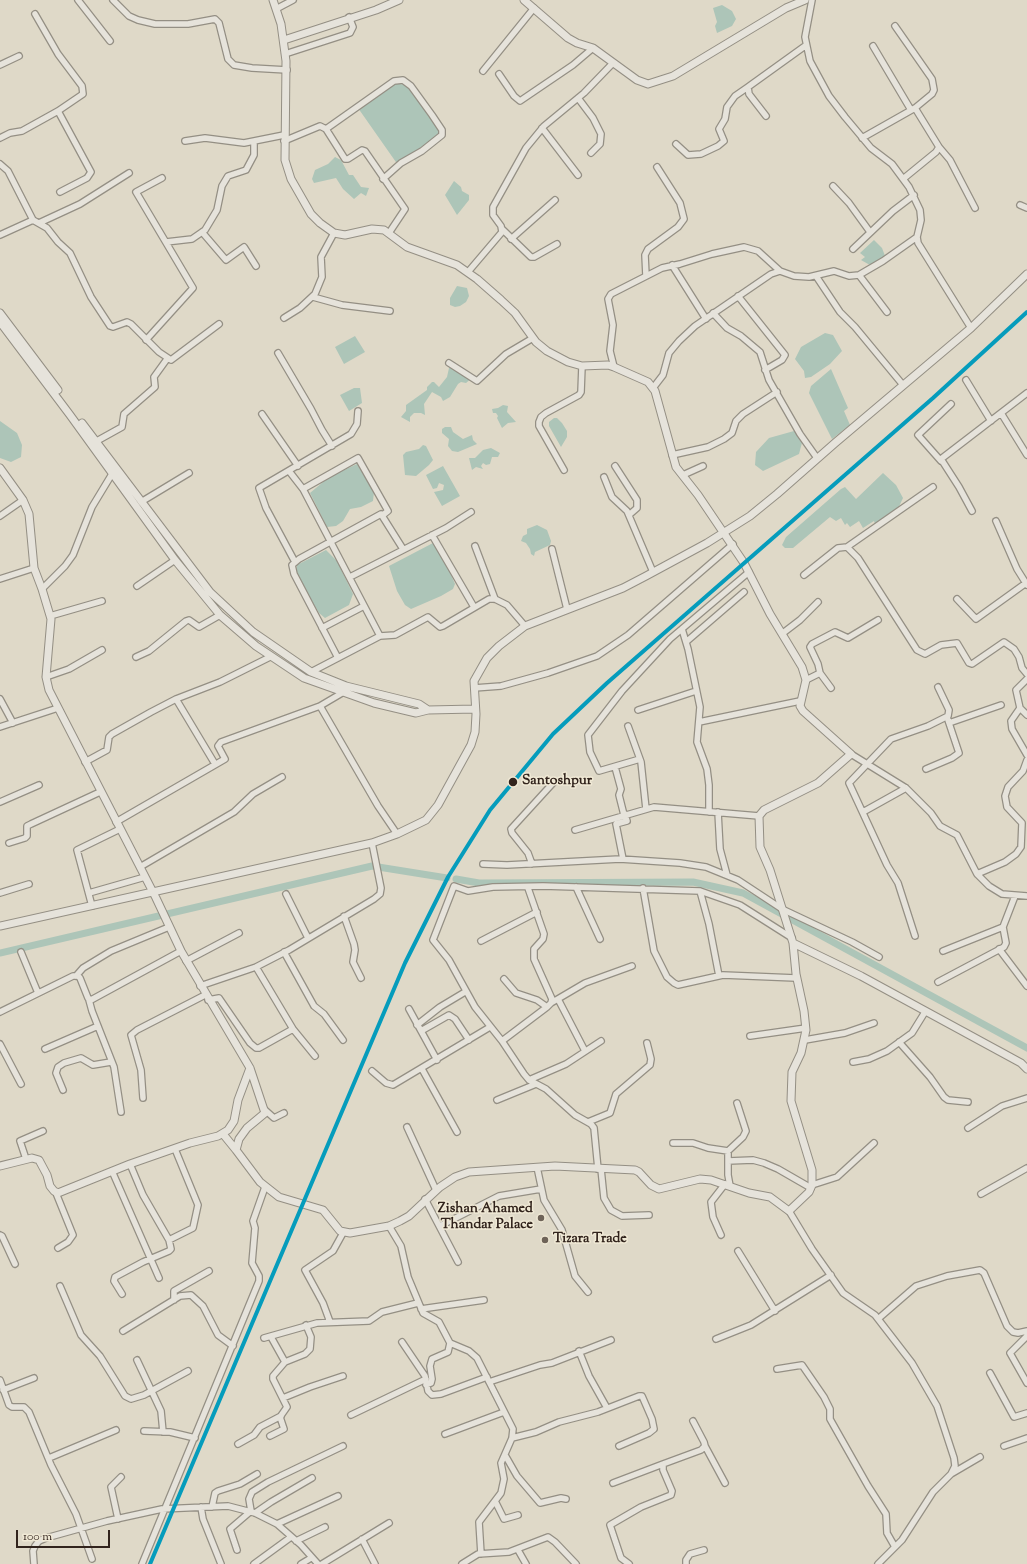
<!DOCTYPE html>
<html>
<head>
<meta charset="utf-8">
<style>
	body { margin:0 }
	#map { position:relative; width:1027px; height:1564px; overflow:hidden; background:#dfd9c8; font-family:"Sorts Mill Goudy",serif }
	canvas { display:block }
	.scale { position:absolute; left:16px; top:1530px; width:94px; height:18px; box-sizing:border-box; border:2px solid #31231c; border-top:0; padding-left:5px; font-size:12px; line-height:14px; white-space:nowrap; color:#31231c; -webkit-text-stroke:3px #f0e9d5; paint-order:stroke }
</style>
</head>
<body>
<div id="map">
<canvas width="1027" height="1564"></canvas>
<div class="scale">100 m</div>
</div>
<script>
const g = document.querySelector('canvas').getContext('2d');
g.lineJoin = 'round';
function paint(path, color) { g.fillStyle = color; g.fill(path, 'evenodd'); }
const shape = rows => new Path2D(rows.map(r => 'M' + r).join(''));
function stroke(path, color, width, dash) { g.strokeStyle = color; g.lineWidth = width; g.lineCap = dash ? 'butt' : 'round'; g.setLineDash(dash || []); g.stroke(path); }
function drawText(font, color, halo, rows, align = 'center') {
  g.font = font + ' "Sorts Mill Goudy",serif'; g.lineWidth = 3; g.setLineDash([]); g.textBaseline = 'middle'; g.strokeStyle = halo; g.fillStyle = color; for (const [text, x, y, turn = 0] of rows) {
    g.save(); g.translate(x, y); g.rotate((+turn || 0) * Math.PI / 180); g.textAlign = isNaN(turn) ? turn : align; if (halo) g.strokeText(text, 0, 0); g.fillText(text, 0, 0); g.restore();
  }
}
const water = shape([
	[722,5,732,11,736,19,732,26,717,33,715,26,717,22,713,8],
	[395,83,406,85,411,88,442,135,398,165,358,108],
	[335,157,341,160,349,175,353,175,361,187,369,188,366,196,361,193,354,199,343,189,336,178,314,183,312,179,315,170,328,164],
	[454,181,461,187,462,191,469,195,469,200,457,215,445,195],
	[874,240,882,248,887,261,877,269,861,260,865,257,860,253],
	[457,286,467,288,469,296,466,302,460,306,455,307,450,305,450,298],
	[825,333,833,335,842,351,830,364,811,377,805,378,804,371,795,359,801,347],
	[355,336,365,352,344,364,335,347],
	[449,368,455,368,473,377,466,383,461,382,458,384,450,397,443,401,441,397,432,392,424,404,425,415,421,413,414,413,410,417,410,422,401,417,406,411,406,405,427,390,427,387,432,382,434,382,439,387,447,377],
	[831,369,848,408,844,411,850,425,832,439,809,393,811,386],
	[354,388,360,388,362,403,349,411,340,395],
	[503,405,508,406,507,412,516,422,508,423,502,428,497,418,498,416,496,413,493,413,492,409,498,408],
	[554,418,557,418,562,423,567,431,567,437,561,447,549,426,549,422],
	[0,421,17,433,22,445,21,457,11,462,0,458],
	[445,427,451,427,453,432,463,439,472,435,473,440,477,444,458,452,452,451,448,446,449,439,442,433,442,429],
	[794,431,803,439,799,454,763,471,755,465,756,452,769,438],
	[423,445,426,446,433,460,429,465,416,476,405,475,403,455,406,452,419,449],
	[491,448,500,453,498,457,492,457,490,464,486,465,483,463,481,466,483,469,476,467,472,470,469,458,475,458,483,450],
	[357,464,374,492,373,501,361,507,350,509,343,521,336,526,327,527,310,493,329,477],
	[443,466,460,496,442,506,434,492,443,490,444,485,439,483,437,488,433,489,426,475],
	[883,473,896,485,903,498,894,517,887,523,883,519,875,524,874,521,863,528,859,521,850,527,847,523,845,525,841,518,836,521,830,517,793,548,785,548,782,545,786,537,841,489,845,487,856,499],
	[537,525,547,530,551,541,550,545,535,552,534,556,531,554,530,549,526,543,521,541,523,536,527,534,527,529],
	[433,543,435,544,443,556,455,584,453,589,441,596,411,609,405,605,397,591,389,566],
	[326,550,337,561,353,594,349,605,325,618,319,613,306,591,296,570,297,565]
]);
const canal = shape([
	[456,879,479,883,693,882,743,893,1027,1048],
	[0,953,372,866,447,878]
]);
const minor = shape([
	[78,0,110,41],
	[113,0,129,16,138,20,155,24,188,24,215,19,219,23,228,59,234,65,252,68,287,70],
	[812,0,805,37,810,61,829,96,845,117,871,148,892,164,909,187,920,210,921,220,917,237,918,243,971,328],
	[276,9,293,0],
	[873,46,911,110],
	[285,54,350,33,353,27,349,17],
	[0,65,19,56],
	[483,71,534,8],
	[499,74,514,96,520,101,573,65,593,48],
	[578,98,593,118,601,134,600,144,591,153],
	[58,111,91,172,87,178,60,192],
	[766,116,749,94,748,87,805,46],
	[542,128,578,175],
	[326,129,394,81,403,80,411,86,432,115,442,130,442,135,422,151,401,163,383,179],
	[0,138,10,133,22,131,58,111,83,94,82,86,58,54,35,14],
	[862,138,915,108,932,94,934,90,932,79,895,26],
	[185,141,205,138,244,143,284,135],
	[284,141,320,126,326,129,345,159,348,159,362,150,365,151,405,209,389,233],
	[676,144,688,155,701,154,718,146,724,141,719,129,725,119,727,107,735,96,748,87],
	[939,147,950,160,975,208],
	[0,164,8,171,33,220,47,228,58,242,70,253,91,297,110,326,113,327,127,322,131,324,159,352,171,360,219,324],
	[903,179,936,152,939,147,915,108],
	[833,186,849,203,870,232],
	[1020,205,1027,208],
	[39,223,80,204,129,173],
	[502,229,531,257,534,257,557,244],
	[202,232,226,260,244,247,256,266],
	[0,235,33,220],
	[511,239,555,200],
	[166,242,192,239,205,230,217,210,222,186,228,176,246,170,254,155,254,142],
	[853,249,893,211,914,195],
	[672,265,706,319],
	[468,272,502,232,501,226,493,215,493,207,526,148,544,126,584,93,613,63],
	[859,275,887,312],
	[646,276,645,255,648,249,678,227,684,219,680,203,657,167],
	[816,276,840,312,855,327,903,385],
	[738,296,785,355,782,360,765,370],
	[313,297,342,305,390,311],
	[713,313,727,328,741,336,760,352,769,380,800,434,817,458],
	[284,318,300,308,315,294,322,277,321,257,334,233],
	[146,340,193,288,136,192,162,178],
	[278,353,311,409,322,430,332,446],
	[449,363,477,381,506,354,533,338],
	[614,367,610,351,613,325,608,299,611,294,662,268,680,264,712,254,744,247,758,251,780,271],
	[966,380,991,421],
	[653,388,663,375,669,353,679,341,695,326,771,274,780,271,794,276,809,277,834,271,849,276,859,275,883,261,917,237],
	[1001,413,1027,455],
	[262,414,298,466],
	[95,442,122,427,124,414,155,387,154,377,167,359],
	[672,455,708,447,724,439,732,433,736,421,743,414,777,392],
	[941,461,918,435,951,404],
	[615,466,637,500,637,508,629,515],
	[564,470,539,426,539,422,541,417,546,413,579,395,581,392,582,366],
	[289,471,303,489,380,636],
	[683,475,703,466],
	[604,477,612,497,627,511,653,572],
	[303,489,358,458,388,511,383,515],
	[141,502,189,473],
	[972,511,959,487,941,459,1027,393],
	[0,516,23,500],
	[996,521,1017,569,1027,585],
	[432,535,474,607],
	[475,546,495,599],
	[847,547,933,487],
	[552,549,567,609],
	[295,562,266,508,259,488,351,434,357,424,358,411],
	[804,575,838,548,847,547,858,558,917,650,925,654,941,645,957,643,969,663,972,664,1004,642,1014,649,1019,657,1022,668,1027,674],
	[350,577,446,528,471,512],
	[0,579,34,568],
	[137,586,175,560],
	[42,589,65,566,73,555,92,507,112,474],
	[957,599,976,619,1026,583],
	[50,616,102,601],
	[322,628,364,606],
	[682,629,688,649,700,707,697,742,707,769,709,785,709,812],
	[783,633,800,620,818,602],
	[686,642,744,592],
	[136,657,149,651,186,621,189,620,199,627,220,615],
	[338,658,294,574,292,565,299,559,381,514,403,549],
	[311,672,380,636,395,635,428,617,440,627,443,626,489,599,495,599,507,605,525,626],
	[820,673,818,664,810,647,812,644,835,632,848,638,878,620],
	[46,677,69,669,102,650],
	[1027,679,1016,690,1020,708,1011,721,1012,729,1027,755],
	[806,680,820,673,831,688],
	[474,688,501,686,548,673,597,656,628,635,733,544],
	[344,690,342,693,320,706,378,806,397,834],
	[0,699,13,723],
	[176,699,215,764],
	[1020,708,1027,715],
	[638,710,696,691],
	[699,722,800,701],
	[949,723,1001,705],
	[628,726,641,762,646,809],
	[0,727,58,708],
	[851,754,906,788,931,813,940,826,957,835,977,874,989,886,1002,894,1027,896],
	[640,759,599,771,590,752,588,735,622,691,670,639,749,572],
	[85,762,107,750,109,737,112,734,151,712,176,699,220,682,270,657],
	[615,767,621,789,619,795,624,815],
	[926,769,952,758,959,753,947,717],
	[0,802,39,785],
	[718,812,720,849,727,875],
	[863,812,906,788],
	[116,822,225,759,218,746,221,742,320,706],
	[575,830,654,807,759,816],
	[9,843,25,838,27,836,27,826,31,824,100,792],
	[623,859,616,824,627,821,625,814],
	[483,864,507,865,620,859,680,863,706,867,738,880,782,909,852,942,879,957],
	[532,864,528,853,512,833,511,829,553,783],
	[140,867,234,812,253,794,282,777],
	[977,874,1005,862,1016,854,1021,847,1022,823,1007,807,1005,796,1008,787,1023,771,1027,760],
	[576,887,600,939],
	[643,888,654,951,667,977,674,983,678,985,723,975,796,978],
	[700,891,709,924,719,976],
	[0,893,29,884],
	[89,893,145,877],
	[286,894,308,938],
	[92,906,77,850,120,829],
	[344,916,354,944,355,950,353,962,361,978],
	[915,936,898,883,887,865,849,783,891,739,928,726,948,716,949,710,938,687],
	[481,941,537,912],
	[999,949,1027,986],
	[943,951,1003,927],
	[21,952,38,993],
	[284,952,314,1006,324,1014,343,1040],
	[186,961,239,933],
	[76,976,83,968,111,951,169,927],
	[504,979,516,993,537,1000,547,1007],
	[938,982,1004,947,1006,943,1003,927,1015,896],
	[200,986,256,967,289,950,374,899,380,894,381,888,372,843],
	[558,999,585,1051],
	[89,1000,92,1011,114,1067,121,1112],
	[208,1000,219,998,250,1043,256,1048,259,1048,293,1029,256,967],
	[551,1003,585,983,632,966],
	[409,1009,437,1060],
	[0,1012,73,976,78,976,80,978,88,998,91,1000,181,951],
	[417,1025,440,1007,465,992],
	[293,1029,315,1056],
	[421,1031,449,1015,455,1019,469,1040],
	[750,1036,806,1028],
	[805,1040,845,1033,874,1023],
	[502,1041,547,1007,551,1003,552,999,534,959,534,949,543,939,544,934,528,888],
	[899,1042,930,1077,944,1097,948,1100,968,1102],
	[0,1044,21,1084],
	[45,1049,98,1026],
	[853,1062,869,1059,887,1051,912,1033,925,1012],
	[422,1069,457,1132],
	[372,1071,386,1083,393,1085,490,1027],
	[529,1080,566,1064,601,1041],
	[63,1090,56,1073,58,1067,64,1063,81,1058,93,1065,111,1062],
	[143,1098,141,1070,131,1035,137,1030,205,995],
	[497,1100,536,1084],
	[265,1110,274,1118,284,1113],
	[588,1122,610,1113,616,1094,650,1065,651,1059,647,1043],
	[407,1127,436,1190],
	[968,1128,1002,1106,1027,1098],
	[673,1143,693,1143,708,1148,728,1151],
	[26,1159,20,1141,43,1131],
	[728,1161,753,1160,764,1163,778,1169,811,1188],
	[130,1164,143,1195,169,1240],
	[537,1167,544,1200,562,1230,575,1276,588,1292],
	[598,1169,594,1128,591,1124,575,1115,546,1089,529,1080,524,1074,502,1041,475,1007,449,960,433,940,454,886,468,891,493,887,543,886,700,891,740,905,792,938],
	[601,1169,604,1198,611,1210,622,1216,649,1215],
	[112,1171,159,1278],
	[812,1185,837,1177,874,1143],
	[730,1186,728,1175,728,1151,743,1137,746,1131,737,1103],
	[56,1193,73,1235,68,1242,58,1248],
	[981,1194,1027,1168],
	[425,1199,458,1262],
	[789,1211,812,1249,843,1293,875,1315,912,1363,937,1406,954,1458,955,1466,951,1474,933,1492,902,1540,878,1564],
	[389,1226,401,1246,408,1277,423,1313,439,1322,450,1343,469,1351,477,1358,513,1429,512,1438,501,1463,504,1479,501,1493,479,1522,481,1554],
	[440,1226,499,1196,541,1189],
	[0,1235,2,1236,15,1264],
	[721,1235,713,1217,711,1202,725,1184],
	[738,1251,775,1311],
	[60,1286,81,1335,100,1356,125,1396,131,1399,144,1395,188,1371],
	[122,1294,114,1281,115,1277,143,1262,169,1251,171,1249,169,1240,193,1228,198,1205,175,1149],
	[174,1300,174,1291,209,1271],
	[421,1309,484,1300],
	[878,1319,916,1286,947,1276,980,1270,984,1273,1007,1326,1013,1332,1018,1333,1027,1331],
	[330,1322,323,1303,305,1270,333,1251,343,1233],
	[123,1331,180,1296,191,1295,203,1306,218,1335,233,1346],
	[1027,1336,1010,1353,1027,1383],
	[264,1338,317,1323,369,1321,382,1312,418,1303],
	[716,1339,751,1325,831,1275],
	[402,1342,425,1376,428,1391,432,1395,441,1394,487,1377],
	[579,1351,589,1376,607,1408],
	[137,1360,161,1411,163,1432],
	[285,1362,305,1354,310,1349,311,1337,306,1325],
	[777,1369,802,1365,824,1397,830,1409,830,1419,868,1486,886,1514,887,1533,895,1547],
	[990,1373,1014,1417,1027,1413],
	[0,1380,9,1405,12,1407,24,1407,29,1412,51,1465,76,1514,92,1559],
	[489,1382,540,1365,552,1363,611,1340],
	[426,1385,431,1383,432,1379,430,1366,432,1359,448,1352,450,1343],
	[3,1390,34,1378],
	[283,1398,310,1387,343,1376],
	[351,1415,426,1379],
	[144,1431,170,1432,195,1438],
	[445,1434,504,1412],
	[270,1436,284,1429,280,1417,287,1407,273,1379,273,1376,285,1362,271,1337],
	[512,1438,536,1432,559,1422,598,1412,639,1396,642,1396,652,1419,654,1429,649,1433,619,1446],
	[238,1444,254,1435,260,1427,281,1416],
	[705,1446,725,1483],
	[1004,1446,1027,1438],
	[505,1455,517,1476,540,1503,561,1498,566,1499],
	[49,1458,116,1430],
	[951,1474,980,1457],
	[613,1483,663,1464],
	[495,1501,504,1519,518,1515],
	[201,1507,203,1519,221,1564],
	[212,1507,215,1493,218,1491,240,1484,257,1474],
	[255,1513,271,1502,312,1478],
	[118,1519,111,1487,121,1477],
	[277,1524,338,1496],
	[362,1539,375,1564],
	[296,1541,325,1527],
	[237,1550,230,1529,251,1511,249,1499,252,1492,268,1482,343,1446],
	[518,1550,526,1564],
	[34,1564,33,1551,35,1546,39,1541,46,1538,107,1521,162,1509,228,1506,255,1513,277,1524,301,1545,318,1564],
	[142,1564,259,1281,259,1276,252,1263,255,1228,253,1221,265,1187],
	[254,1564,291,1537],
	[301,1564,311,1558],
	[322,1564,389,1523],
	[462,1564,478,1554,509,1552,548,1537,555,1542,576,1564],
	[629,1564,621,1558,610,1525,641,1507,671,1495,672,1491,663,1470,663,1464,701,1450,705,1446,704,1442,693,1421],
	[686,1564,686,1560,690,1554,704,1550]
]);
const tertiary = shape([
	[273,0,281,24,286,61,285,160,291,179,311,214,320,223,334,233,345,235,372,229,384,230,407,247,457,265,477,279,501,300,515,313,536,342,547,351,568,362,582,366,608,365,614,367,648,382,655,391,676,467,698,495,744,563,770,614,802,667,806,680,800,706,803,711,851,754,818,783,764,810,759,816,760,847,770,870,793,943,861,976,1021,1063,1027,1069],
	[524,0,568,38,577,43,593,48,637,80,648,84,673,76,786,8,805,0],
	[284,40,376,10,399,0],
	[0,313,58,390],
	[0,322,70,415,175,560,220,615,256,646,304,678,374,703,416,713,428,710,475,709],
	[82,423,210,592,253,632,311,672,346,686,419,704,428,710],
	[0,468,23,500,29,514,34,568,42,589,51,619,46,677,49,690,156,898,181,951,250,1068,265,1113,247,1128,239,1139,236,1150,260,1182,279,1197,323,1210,340,1231,350,1233,389,1226,400,1221,409,1216,440,1187,455,1177,469,1172,555,1166,635,1170,639,1172,651,1185,659,1189,700,1179,711,1180,749,1193,770,1197,789,1211,809,1192,812,1185,812,1170,791,1101,792,1072,801,1053,806,1030,804,1011,796,974,793,943],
	[0,926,372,843,397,834,426,820,438,805,471,745,475,732,476,714,474,681,487,658,499,646,525,626,623,588,646,576,707,543,750,516,777,494,835,443,971,328,1027,274],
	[223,1134,236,1150],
	[0,1166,32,1158,39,1160,47,1175,50,1186,54,1191,58,1193,130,1164,190,1143,218,1136,228,1130,234,1121,238,1100,250,1068]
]);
const rail1 = shape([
	[150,1564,405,963,448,877,490,810,553,734,607,683,933,398,1027,312]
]);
const markers = [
	[513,782,5,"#31231c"],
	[541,1218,4,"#6e6358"],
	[545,1240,4,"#6e6358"]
];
const stopNames = [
	["Santoshpur",522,782]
];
const poiNames = [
	["Zishan Ahamed",533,1210],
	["Thandar Palace",533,1226],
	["Tizara Trade",553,1240,"left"]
];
paint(water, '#adc5b8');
stroke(canal, '#adc5b8', 7);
stroke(minor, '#948f84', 8);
stroke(tertiary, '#948f84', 9);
stroke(minor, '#e6e3db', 5.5);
stroke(tertiary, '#e6e3db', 7);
stroke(rail1, '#059cbc', 4);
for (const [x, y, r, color] of markers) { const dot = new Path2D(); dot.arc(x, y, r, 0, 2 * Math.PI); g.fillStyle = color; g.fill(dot); stroke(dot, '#f0e9d5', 1.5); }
drawText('bold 14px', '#31231c', '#f0e9d5', stopNames, 'left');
drawText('bold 14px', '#31231c', '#f0e9d5', poiNames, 'right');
</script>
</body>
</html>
